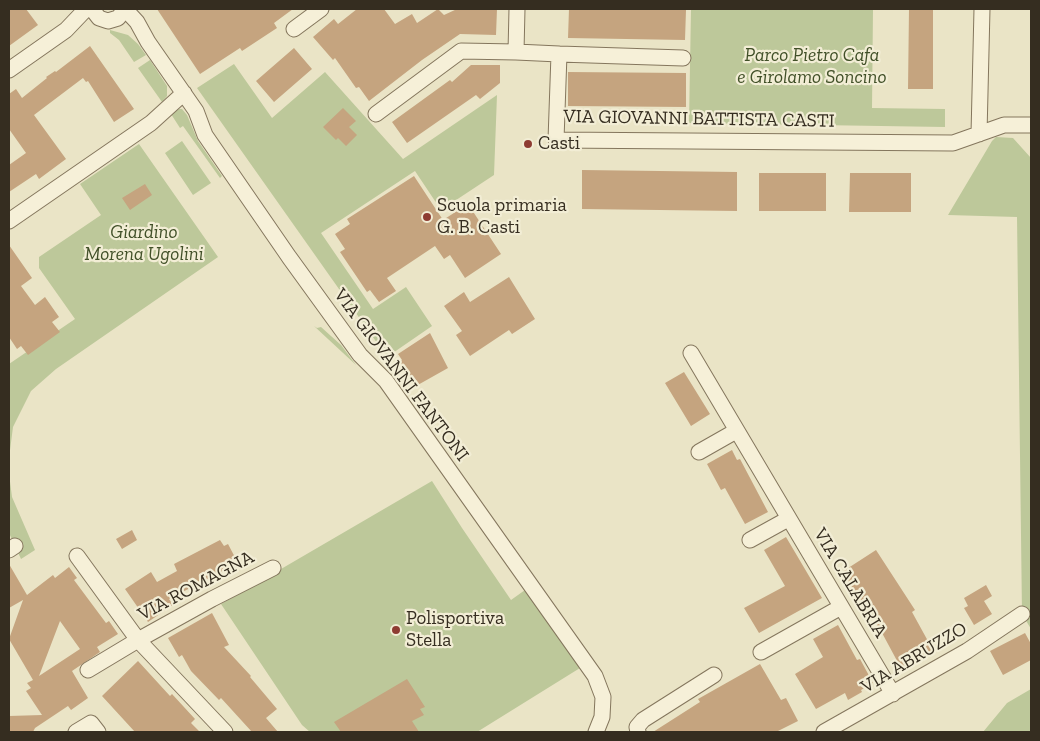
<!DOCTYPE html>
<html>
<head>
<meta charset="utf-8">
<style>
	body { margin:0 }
	#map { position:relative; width:1040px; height:741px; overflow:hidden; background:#eae4c6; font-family:"Zilla Slab",serif }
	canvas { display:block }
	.frame { position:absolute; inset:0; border:10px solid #352d20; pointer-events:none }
</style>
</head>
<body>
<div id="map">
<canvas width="1040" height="741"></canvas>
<div class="frame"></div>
</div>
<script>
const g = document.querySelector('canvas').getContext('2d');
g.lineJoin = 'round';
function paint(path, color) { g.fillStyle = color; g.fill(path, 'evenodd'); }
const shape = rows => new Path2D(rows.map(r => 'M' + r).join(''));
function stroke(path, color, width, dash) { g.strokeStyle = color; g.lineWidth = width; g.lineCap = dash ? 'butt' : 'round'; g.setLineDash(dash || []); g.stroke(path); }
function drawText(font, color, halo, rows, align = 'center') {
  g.font = font + ' "Zilla Slab",serif'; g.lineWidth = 4.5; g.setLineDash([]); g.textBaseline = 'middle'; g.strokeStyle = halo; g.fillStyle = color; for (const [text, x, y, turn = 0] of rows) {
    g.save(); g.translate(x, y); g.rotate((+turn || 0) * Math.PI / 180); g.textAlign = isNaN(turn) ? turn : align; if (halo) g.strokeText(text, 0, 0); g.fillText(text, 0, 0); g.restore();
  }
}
const green = shape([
	[691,9,873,9,872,108,945,109,945,127,689,123],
	[110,30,128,35,138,44,146,55,134,62,119,40,110,33],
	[150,60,167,86,167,96,162,102,138,68],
	[234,64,272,118,325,72,403,159,497,95,494,175,441,210,415,171,321,233,373,309,406,287,432,326,387,357,197,88],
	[179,109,182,109,187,115,198,141,222,176,220,178,183,126,180,128,171,114],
	[996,137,1013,138,1031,158,1031,629,1022,614,1017,217,948,215,992,141],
	[182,141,211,183,193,195,165,153],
	[139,144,218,257,56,369,31,391,13,427,9,458,9,364,75,319,39,268,39,257,101,215,80,184],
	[314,326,317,328,321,327,341,345,356,365],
	[9,474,12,497,35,550,21,559,9,533],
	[432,481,462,528,511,600,525,590,580,668,477,732,310,732,302,725,221,604],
	[1031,689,1031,732,983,732,1007,703]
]);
const building = shape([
	[9,9,26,9,38,25,9,46],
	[157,9,293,9,274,23,277,28,242,51,240,48,200,74],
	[357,9,384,9,395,24,412,14,417,23,438,9,444,15,457,9,497,9,496,35,460,34,422,60,369,101,359,87,356,88,335,58,333,60,313,37,334,19,338,24],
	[569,9,686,10,685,40,568,38],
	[909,9,933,9,933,89,908,89],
	[90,46,134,109,114,122,88,81,86,82,83,78,34,115,66,159,39,179,36,174,9,192,9,165,26,153,9,129,9,94,16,89,22,98,47,78,46,77,55,71,56,72],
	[294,48,312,69,274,102,256,81],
	[471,65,500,65,500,83,480,99,476,95,407,143,392,122,450,80,452,82],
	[568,72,686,73,686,107,568,106],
	[343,108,356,121,349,127,357,135,346,146,338,138,336,140,323,127],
	[582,170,737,172,737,211,582,209],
	[759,173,826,173,826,211,759,211],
	[850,173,911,173,911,212,849,212],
	[414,176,443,220,468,204,501,254,465,278,450,255,444,259,435,246,387,278,396,291,379,302,370,290,367,292,340,252,345,249,335,234,350,224,347,219],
	[145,184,152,195,130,210,122,198],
	[9,245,32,278,21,286,35,305,45,297,59,317,52,322,60,332,28,355,21,346,17,349,9,337],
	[509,277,535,319,512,334,509,330,470,356,456,335,462,331,444,306,464,292,470,302],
	[430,333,448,368,416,386,399,362,402,360,398,354],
	[684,372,710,414,691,426,665,383],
	[732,450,737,460,740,459,768,512,745,524,725,488,721,490,707,464],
	[132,530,137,540,122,549,116,539],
	[786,537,822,598,759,633,744,608,785,586,764,550],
	[220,540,224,546,228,544,238,563,169,599,173,605,148,622,125,589,151,572,157,582,177,571,174,564],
	[876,550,915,610,912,612,934,652,902,670,881,631,842,572],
	[9,564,27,595,53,575,55,578,69,567,77,578,74,580,106,623,109,621,118,634,97,647,100,652,72,671,88,698,71,710,68,706,35,728,33,732,9,732,9,716,42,715,26,691,31,688,27,683,33,680,9,639,23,600,9,608],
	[60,621,80,649,39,676],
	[986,585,992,596,984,601,992,614,974,625,964,608,968,606,964,598],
	[212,613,229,645,224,647,251,676,250,677,277,709,266,718,278,732,252,732,221,698,219,700,191,671,182,655,179,657,168,638],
	[838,625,857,660,860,659,873,683,861,690,862,692,848,700,845,693,816,709,795,674,823,657,813,639],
	[1025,633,1031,644,1031,660,1003,675,990,651],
	[138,661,170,696,172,694,195,719,191,723,200,732,135,732,102,696],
	[760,664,781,700,786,698,798,721,776,732,653,732,700,702,698,699],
	[407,679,425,707,420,709,424,715,412,721,419,732,341,732,334,722]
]);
const minor = shape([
	[92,9,99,18,108,21,118,18,125,9],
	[125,9,137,22,148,42,196,111,205,135,289,257,360,355,386,381,595,676,603,697,602,717,596,732],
	[517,9,516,52,559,54,556,140,953,143,1004,125,1031,125],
	[294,29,321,9],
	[559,54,683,58],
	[9,70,66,30,86,9],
	[376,114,461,51,516,52],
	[979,134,982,9],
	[9,221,151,123,184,93],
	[691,353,893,694],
	[699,452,736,431],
	[750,540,788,519],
	[9,550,15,546],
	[77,556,138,640,225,732],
	[761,652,841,607],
	[88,670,138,640,212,599,273,568],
	[76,732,91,723,98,732],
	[638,732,637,727,643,720,714,675],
	[824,732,967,651,1022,614]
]);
const markers = [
	[528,144,5,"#8e3c32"],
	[427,217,5,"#8e3c32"],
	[396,630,5,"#8e3c32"]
];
const parkNames = [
	["Parco Pietro Cafa",812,56],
	["e Girolamo Soncino",812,78],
	["Giardino",144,233],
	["Morena Ugolini",144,255]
];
const streetNames = [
	["VIA GIOVANNI BATTISTA CASTI",699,119,1],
	["VIA GIOVANNI FANTONI",401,375,53],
	["VIA CALABRIA",850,583,59],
	["VIA ROMAGNA",196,586,-28],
	["VIA ABRUZZO",914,658,-31]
];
const poiNames = [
	["Casti",538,144],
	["Scuola primaria",437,206],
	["G. B. Casti",437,228],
	["Polisportiva",406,619],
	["Stella",406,641]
];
paint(green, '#bdc89a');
paint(building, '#c5a47f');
stroke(minor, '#84765d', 17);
stroke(minor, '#f6f0d8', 15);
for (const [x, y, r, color] of markers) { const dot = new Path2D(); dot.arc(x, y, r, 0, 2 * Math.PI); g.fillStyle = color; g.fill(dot); stroke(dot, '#f2edd5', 2); }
drawText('italic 19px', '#415028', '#f2edd5', parkNames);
drawText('19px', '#352d20', '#f2edd5', streetNames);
drawText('19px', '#352d20', '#f2edd5', poiNames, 'left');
</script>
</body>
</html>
